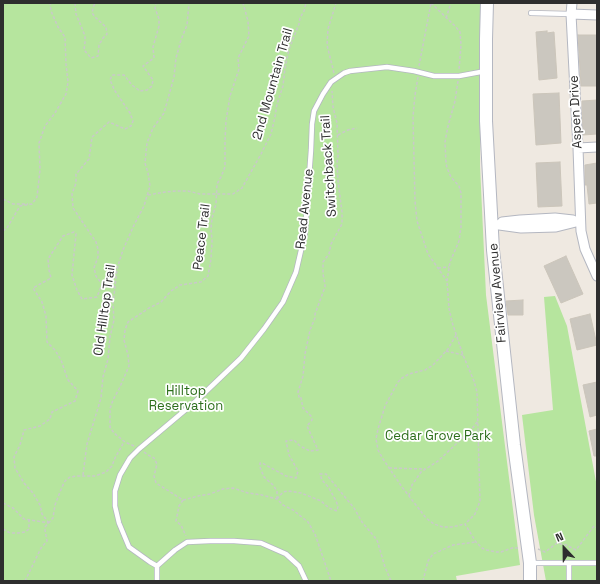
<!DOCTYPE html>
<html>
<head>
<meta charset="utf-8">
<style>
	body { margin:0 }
	#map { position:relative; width:600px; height:584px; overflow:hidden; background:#efe9e1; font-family:"Space Grotesk",sans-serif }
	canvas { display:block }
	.frame { position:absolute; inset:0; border:4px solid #2e2e2e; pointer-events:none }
	.north { position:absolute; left:544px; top:528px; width:40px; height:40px; -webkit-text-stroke:3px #fff; paint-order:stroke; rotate:338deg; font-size:11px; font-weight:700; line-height:16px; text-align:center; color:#2e2e2e }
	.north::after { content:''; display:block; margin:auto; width:14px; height:18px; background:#2e2e2e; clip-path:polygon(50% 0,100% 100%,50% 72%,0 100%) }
</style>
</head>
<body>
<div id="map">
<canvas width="600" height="584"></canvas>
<div class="frame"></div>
<div class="north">N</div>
</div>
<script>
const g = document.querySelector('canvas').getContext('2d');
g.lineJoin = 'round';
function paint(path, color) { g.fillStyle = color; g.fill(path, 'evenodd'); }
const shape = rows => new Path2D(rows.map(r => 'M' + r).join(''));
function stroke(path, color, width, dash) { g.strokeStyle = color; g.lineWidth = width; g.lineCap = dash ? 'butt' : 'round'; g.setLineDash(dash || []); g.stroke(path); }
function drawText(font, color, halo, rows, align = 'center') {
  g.font = font + ' "Space Grotesk",sans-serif'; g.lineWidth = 3.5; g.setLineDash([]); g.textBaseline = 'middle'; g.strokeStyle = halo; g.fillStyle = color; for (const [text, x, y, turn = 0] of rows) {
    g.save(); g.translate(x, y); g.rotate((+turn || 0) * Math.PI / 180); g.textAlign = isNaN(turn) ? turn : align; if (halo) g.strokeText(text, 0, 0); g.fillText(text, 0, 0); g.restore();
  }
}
const green = shape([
	[3,3,481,3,480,166,486,295,520,565,456,576,457,581,3,581],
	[555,296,567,326,597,487,597,581,546,581,534,515,522,415,553,410,544,297]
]);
const building = shape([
	[547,31,547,33,554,32,557,78,539,80,536,32,547,31],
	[578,35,597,35,597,86,581,86,578,35],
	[559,93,561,143,536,145,533,94,559,93],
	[597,100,597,134,583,135,582,101,597,100],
	[560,162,562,206,538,207,536,163,560,162],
	[597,163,597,203,589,204,587,185,585,185,585,165,597,163],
	[566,256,583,294,561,303,544,266,566,256],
	[523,300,523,315,508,315,506,301,523,300],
	[590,314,597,345,577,350,570,319,590,314],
	[597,382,597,415,590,417,583,385,597,382],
	[597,429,597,456,594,456,589,431,597,429]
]);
const path = shape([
	[75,3,76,14,81,26,85,36,85,42,84,50,91,58,98,56,99,45,103,38,107,34,106,27,96,18,92,13,94,5,96,3],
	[431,3,455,26,460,32,461,45,459,70],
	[446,18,451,3],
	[419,66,431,3],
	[334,73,327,45,328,29,336,3],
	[418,77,415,95,413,117,415,201,417,221,428,254,447,281],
	[458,81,455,101,448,126,445,142,446,163,447,168,451,177,459,186,461,193,461,227,459,241,450,262,447,281,449,308,452,322,463,355,474,381,477,392,480,501,475,514,465,524,476,542,482,548,486,550,496,552,501,552,512,548,518,548],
	[338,135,348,130,357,128],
	[148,195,165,192,176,191,188,191,200,194,233,194,242,188,261,154,271,134,275,117,277,104,283,86,285,68,289,49,299,24,300,18,304,11,306,3],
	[3,199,13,204,28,204],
	[3,231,7,228,20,206,32,204,37,197,40,170,39,143,45,126,55,113,66,94,68,82,66,64,65,37,58,27,51,11,50,3],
	[438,268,449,267],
	[102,284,112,286,115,287],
	[456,335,448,349,433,365,425,370,409,374,402,378,398,382,385,406,378,429,376,439,378,450,383,459,402,487,426,518,434,524,443,527,452,527,465,524],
	[446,351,463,355],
	[3,370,4,373,3,379],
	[465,435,479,443],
	[134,446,125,442,114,433,110,427,110,409,113,400,119,389,129,366,128,355,124,340,125,330,128,322,149,308,161,302,171,291,180,285,201,282,208,276,211,259,212,241,211,228,212,218,216,204,217,184,221,177,225,167,225,141,226,121,230,96,239,69,238,58,249,36,248,21,243,3],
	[144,452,148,455,154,458,157,464,154,476,156,483,183,500,198,496,210,494,223,489,233,488,248,493,262,495,277,499,283,505,293,510,308,522,315,534,331,581],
	[389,468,425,469],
	[83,475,87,444,101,398,103,377,108,359,110,337,114,320,113,304,117,269,123,250,134,225,144,206,150,186,148,173,145,163,147,143,153,128,164,113,174,77,176,58,181,40,187,25,189,3],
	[409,496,412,485,421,472,438,461,472,429,478,421],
	[277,499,277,491,273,485,264,477,260,467,260,463,262,463,286,476,296,478,298,471,289,455,286,441,294,440,300,446,310,451,318,450,307,426,312,420,311,416,303,408,301,398,299,396,299,397,298,392,303,376,305,354,310,330,315,318,315,314,325,287,325,284,323,274,323,262,329,254,331,244,342,224,342,212,338,181,337,163,338,156,337,123,333,107,332,91],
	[277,499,283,492,288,491,301,493,321,501,329,508,337,511,338,506,336,501,329,488,322,480,320,474,326,474,354,508,362,522,377,540,385,567,391,581],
	[183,500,179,506,176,521,181,525,186,536],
	[3,503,13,508,24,519,49,523],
	[49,523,42,514,40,505,33,493,24,483,15,468,14,457,20,445,24,430,40,426,50,419,52,412,75,401,78,391,68,380,61,360,55,350,47,342,46,316,42,302,33,288,51,278,49,270,48,259,63,236,74,232,76,234,72,275,77,290,82,299,97,297,102,284,96,276,94,268,98,257,98,249,96,242,73,208,72,194,76,183,76,174,89,159,92,137,109,122,125,129,131,126,133,121,130,113,115,91,110,80,112,75,124,75,132,85,140,91,147,90,152,86,153,80,143,66,154,58,153,47,159,26,159,19,155,8,156,3],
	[3,529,10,533,18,533,25,532,29,529,29,520],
	[538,549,545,552,557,543,566,545,576,550,594,526,597,528],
	[25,581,41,548,47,541,45,530,45,527,53,518,55,505,62,487,65,481,70,477,77,476,95,476,106,472,112,466,115,458,124,442],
	[423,581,428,561,433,554,453,545,476,542]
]);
const lane = shape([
	[531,13,571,14],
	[531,563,597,563],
	[157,566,175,550,187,542,210,541,234,541,261,543,286,554,299,566,306,581],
	[157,581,157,566,150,562,129,547,119,523,115,506,115,491,120,475,130,458,139,449,196,401,241,358,264,329,283,302,296,272,305,233,311,150,312,124,314,111,323,94,331,82,344,73,350,71,387,67,414,71,434,76,459,76,486,71],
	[569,581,569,563]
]);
const street = shape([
	[572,3,571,14,578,148,581,231,585,249,597,276],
	[571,14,597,15],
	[578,148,597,147],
	[502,222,520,220,555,218,573,220],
	[492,224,521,228,556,227,580,221]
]);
const secondary = shape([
	[487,3,486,39,486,121,493,250,514,445,530,563,530,581]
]);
const streetNames = [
	["2nd Mountain Trail",273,84,-74],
	["Aspen Drive",576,112,-93],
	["Switchback Trail",329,166,-94],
	["Read Avenue",305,209,-84],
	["Peace Trail",202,237,-83],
	["Fairview Avenue",498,293,-95],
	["Old Hilltop Trail",105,310,-82]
];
const parkNames = [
	["Hilltop",186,391],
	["Reservation",186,406],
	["Cedar Grove Park",438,436]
];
paint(green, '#b6e59e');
paint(building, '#cbc7bf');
stroke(building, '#cbc5ba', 1);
stroke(lane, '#b4b7c1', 6);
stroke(street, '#b4b7c1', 11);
stroke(secondary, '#b4b7c1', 14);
stroke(path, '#c9c9c9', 1.5, [3, 2]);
stroke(lane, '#fff', 4.5);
stroke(street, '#fff', 9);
stroke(secondary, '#fff', 12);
drawText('13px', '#2e2e2e', '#fff', streetNames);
drawText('13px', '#2c6e1b', '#fff', parkNames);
</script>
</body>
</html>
